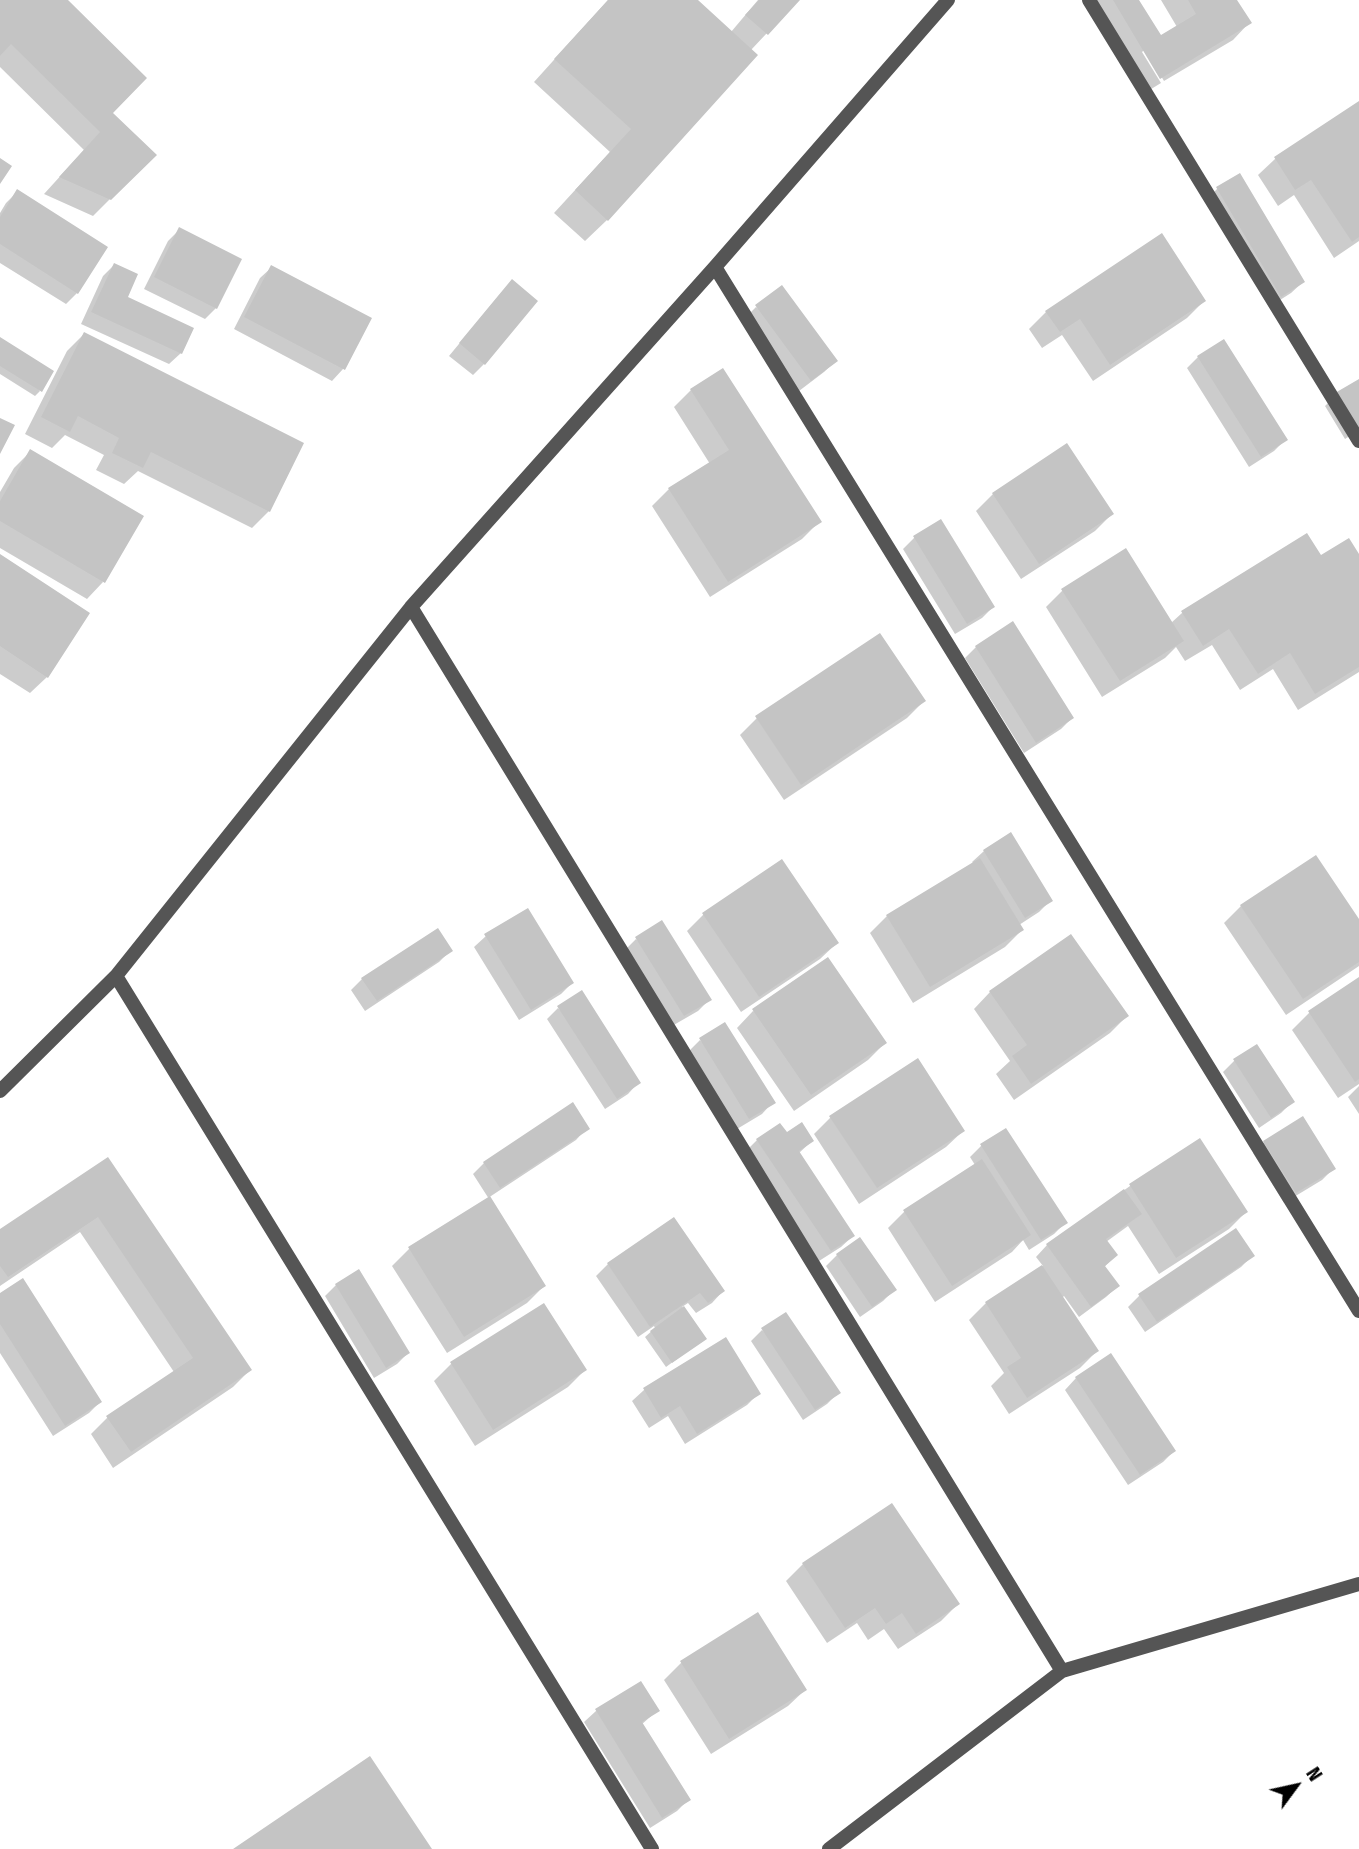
<!DOCTYPE html>
<html>
<head>
<meta charset="utf-8">
<style>
	body { margin:0 }
	#map { position:relative; width:1359px; height:1849px; overflow:hidden; background:#fff; font-family:"Fira Sans Condensed",sans-serif }
	canvas { display:block }
	.north { position:absolute; left:1261px; top:1751px; width:70px; height:70px; -webkit-text-stroke:5px #fff; paint-order:stroke; rotate:57deg; font-size:19px; font-weight:700; line-height:28px; text-align:center; color:#000 }
	.north::after { content:''; display:block; margin:auto; width:24px; height:32px; background:#000; clip-path:polygon(50% 0,100% 100%,50% 72%,0 100%) }
</style>
</head>
<body>
<div id="map">
<canvas width="1359" height="1849"></canvas>
<div class="north">N</div>
</div>
<script>
const g = document.querySelector('canvas').getContext('2d');
g.lineJoin = 'round';
function paint(path, color) { g.fillStyle = color; g.fill(path, 'evenodd'); }
const shape = rows => new Path2D(rows.map(r => 'M' + r).join(''));
function stroke(path, color, width, dash) { g.strokeStyle = color; g.lineWidth = width; g.lineCap = dash ? 'butt' : 'round'; g.setLineDash(dash || []); g.stroke(path); }
const shadow = shape([
	[0,0,65,0,110,113,154,155,93,216,44,194,84,150,0,67],
	[608,0,696,0,731,32,758,0,798,0,751,50,607,220,585,241,554,213,610,152,534,82],
	[1086,0,1137,0,1160,38,1177,27,1161,0,1235,0,1249,23,1233,40,1164,81,1145,49,1142,52,1161,83,1143,94],
	[1359,103,1359,241,1334,258,1294,195,1278,206,1258,175,1275,159],
	[1239,176,1303,282,1291,293,1269,307,1206,200,1217,189],
	[18,191,77,293,66,304,0,263,0,213,6,203],
	[179,230,216,308,205,319,144,289,168,241],
	[114,265,126,298,181,353,169,364,81,324,103,276],
	[272,267,370,319,343,369,332,381,234,329,260,278],
	[501,293,484,364,473,375,449,356],
	[1204,301,1187,318,1093,381,1062,335,1042,348,1029,329,1046,312],
	[756,307,835,361,824,372,799,391,745,318],
	[84,334,269,511,252,528,138,471,124,484,96,470,104,455,65,435,52,448,25,434,67,351],
	[0,339,40,391,35,396,0,374],
	[1198,357,1285,440,1274,451,1249,467,1187,368],
	[1359,381,1359,430,1345,439,1325,406,1336,395],
	[691,390,819,522,802,539,710,597,652,506,669,489,710,464,674,407],
	[31,451,103,582,87,599,0,548,0,492,14,468],
	[993,494,1112,514,1095,531,1021,579,976,511],
	[940,521,993,607,982,618,955,634,903,549,914,538],
	[0,556,47,677,30,693,0,674],
	[1359,558,1359,672,1298,710,1273,669,1240,690,1212,645,1185,661,1176,647,1165,658,1102,697,1046,607,1063,590,1171,623,1182,613],
	[976,647,1072,718,1061,729,1024,753,965,658],
	[924,701,907,718,784,800,740,735,757,718],
	[984,851,1051,900,1039,912,1019,925,1022,930,1005,947,913,1003,870,933,887,916,974,864,972,862],
	[1241,906,1359,922,1359,966,1286,1015,1224,923],
	[704,914,837,943,820,959,741,1012,687,931],
	[486,936,572,983,561,994,519,1020,474,947],
	[636,939,709,1000,698,1011,672,1026,625,950],
	[451,950,439,962,365,1011,351,990,362,979],
	[1359,979,1359,1084,1338,1098,1292,1030,1309,1013],
	[990,992,1127,1016,1110,1033,1014,1100,996,1074,1010,1061,974,1009],
	[558,1008,639,1082,628,1094,605,1109,547,1019],
	[753,1011,885,1043,868,1060,794,1111,737,1028],
	[700,1040,773,1102,762,1114,737,1129,689,1051],
	[1256,1046,1292,1102,1281,1113,1259,1128,1223,1072,1234,1061],
	[1359,1086,1359,1114,1348,1097],
	[831,1117,963,1131,946,1147,859,1204,814,1134],
	[587,1128,576,1140,488,1198,544,1286,527,1303,447,1353,392,1266,409,1249,489,1199,473,1174,484,1163],
	[1006,1130,1066,1222,1054,1234,1029,1250,1023,1240,1012,1252,935,1302,888,1228,905,1211,975,1165,970,1157,981,1146],
	[786,1134,812,1141,799,1153,853,1236,841,1247,819,1261,746,1151,757,1140],
	[1199,1141,1246,1212,1229,1229,1159,1274,1128,1226,1106,1242,1116,1255,1104,1267,1118,1286,1106,1297,1079,1317,1064,1296,1062,1298,1097,1351,1080,1368,1009,1414,991,1386,1004,1373,969,1320,986,1303,1043,1266,1036,1257,1047,1245,1130,1186],
	[1264,1142,1333,1169,1322,1180,1284,1203,1253,1153],
	[107,1159,250,1370,233,1387,113,1468,91,1434,108,1417,174,1372,80,1232,0,1286,0,1231],
	[673,1220,723,1291,712,1303,696,1313,688,1303,682,1307,704,1339,666,1367,645,1337,655,1328,654,1326,638,1337,596,1276,608,1264],
	[1236,1230,1252,1256,1241,1267,1145,1332,1128,1307,1139,1296],
	[837,1255,894,1290,883,1301,860,1317,826,1266],
	[336,1285,408,1353,397,1364,374,1378,325,1296],
	[0,1295,100,1402,89,1413,53,1436,0,1353],
	[762,1330,838,1393,827,1404,803,1420,751,1341],
	[725,1340,759,1393,747,1405,685,1444,668,1416,649,1428,632,1401,644,1390],
	[451,1364,585,1370,568,1387,475,1446,434,1381],
	[1076,1378,1174,1451,1163,1462,1128,1485,1065,1390],
	[803,1564,958,1604,941,1621,898,1649,884,1629,868,1640,857,1623,827,1643,786,1581],
	[758,1615,805,1690,788,1706,711,1754,664,1680,681,1663],
	[640,1683,658,1710,641,1725,688,1800,677,1811,650,1828,584,1722,596,1711]
]);
const building = shape([
	[0,0,68,0,147,78,113,113,157,155,111,200,59,177,100,132,11,44,0,56],
	[608,0,698,0,758,55,608,221,575,190,631,129,554,59],
	[759,0,800,0,768,35,745,15],
	[1113,0,1139,0,1161,35,1196,14,1188,0,1237,0,1252,23,1160,79],
	[1359,101,1359,237,1352,242,1311,180,1295,190,1274,157],
	[0,158,12,166,0,184],
	[1240,173,1305,282,1281,297,1216,187],
	[17,189,108,247,78,294,0,244,0,217],
	[179,227,242,259,217,309,154,277],
	[1162,233,1206,301,1110,365,1080,319,1060,332,1045,311],
	[114,263,138,274,128,297,194,328,182,354,91,312],
	[271,265,372,318,345,370,244,317],
	[512,279,538,301,485,365,459,343],
	[782,285,838,361,811,381,755,305],
	[84,332,304,443,270,512,151,452,143,468,112,453,119,438,78,416,70,432,41,417],
	[0,337,54,371,42,392,0,366],
	[1224,339,1288,440,1261,457,1197,356],
	[723,368,822,522,728,582,668,488,729,450,690,389],
	[1359,379,1359,427,1356,429,1335,393],
	[0,418,15,425,0,454],
	[1067,443,1114,514,1039,564,992,493],
	[30,449,144,516,105,583,0,521,0,501],
	[941,519,995,607,967,624,913,536],
	[1307,533,1321,555,1349,538,1359,554,1359,667,1315,694,1290,653,1258,674,1229,629,1203,646,1181,611],
	[1126,548,1184,641,1120,681,1061,589],
	[0,554,90,613,48,678,0,646],
	[1013,621,1074,718,1036,743,975,646],
	[880,633,926,701,801,785,755,716],
	[1011,832,1053,901,1025,918,983,850],
	[1316,855,1359,919,1359,962,1303,999,1240,905],
	[980,858,1024,930,930,987,886,915],
	[782,859,839,943,759,997,702,913],
	[528,908,574,983,531,1010,484,934],
	[662,920,712,1000,684,1016,635,937],
	[438,928,453,951,377,1001,361,978],
	[1071,934,1129,1016,1031,1084,1012,1056,1027,1045,989,991],
	[828,957,887,1043,811,1095,752,1009],
	[1359,977,1359,1079,1355,1082,1308,1011],
	[582,990,641,1083,617,1099,557,1006],
	[725,1022,776,1103,749,1119,699,1038],
	[1257,1044,1295,1102,1271,1118,1233,1059],
	[918,1058,965,1131,877,1188,829,1116],
	[573,1102,590,1129,500,1188,483,1162],
	[1303,1116,1336,1169,1296,1193,1263,1141],
	[802,1122,814,1141,799,1151,855,1236,831,1251,756,1139,780,1123,787,1132],
	[1006,1128,1068,1223,1041,1240,980,1144],
	[1200,1138,1248,1212,1176,1258,1129,1184],
	[108,1157,252,1370,131,1452,106,1416,193,1358,98,1217,8,1277,0,1266,0,1229],
	[982,1159,1031,1235,952,1286,903,1210],
	[1124,1189,1142,1214,1106,1239,1118,1255,1105,1266,1120,1286,1091,1307,1046,1244],
	[490,1196,546,1286,464,1337,408,1247],
	[674,1217,725,1291,708,1303,700,1293,650,1327,607,1263],
	[1236,1228,1255,1256,1157,1322,1138,1294],
	[860,1237,897,1290,872,1307,836,1254],
	[1042,1265,1099,1351,1027,1398,1007,1367,1021,1358,985,1302],
	[359,1269,410,1353,386,1368,335,1284],
	[23,1278,102,1402,65,1426,0,1324,0,1293],
	[544,1303,587,1370,493,1430,450,1362],
	[684,1306,707,1339,672,1363,650,1331],
	[786,1312,841,1393,815,1410,761,1328],
	[726,1337,761,1394,697,1434,680,1406,661,1418,643,1388],
	[1111,1353,1176,1451,1140,1475,1075,1377],
	[892,1503,960,1604,916,1634,902,1613,886,1624,875,1608,845,1628,802,1563],
	[758,1612,807,1690,729,1739,680,1661],
	[641,1681,660,1711,642,1722,691,1800,662,1818,595,1709],
	[370,1756,432,1849,233,1849]
]);
const street = shape([
	[1089,0,1359,441],
	[715,267,1359,1311],
	[411,607,1062,1671],
	[116,976,652,1849],
	[0,1091,116,976,411,607,715,267,948,0],
	[829,1849,1062,1671,1359,1584]
]);
paint(shadow, '#0003');
paint(building, '#c4c4c4');
stroke(street, '#555', 14);
</script>
</body>
</html>
